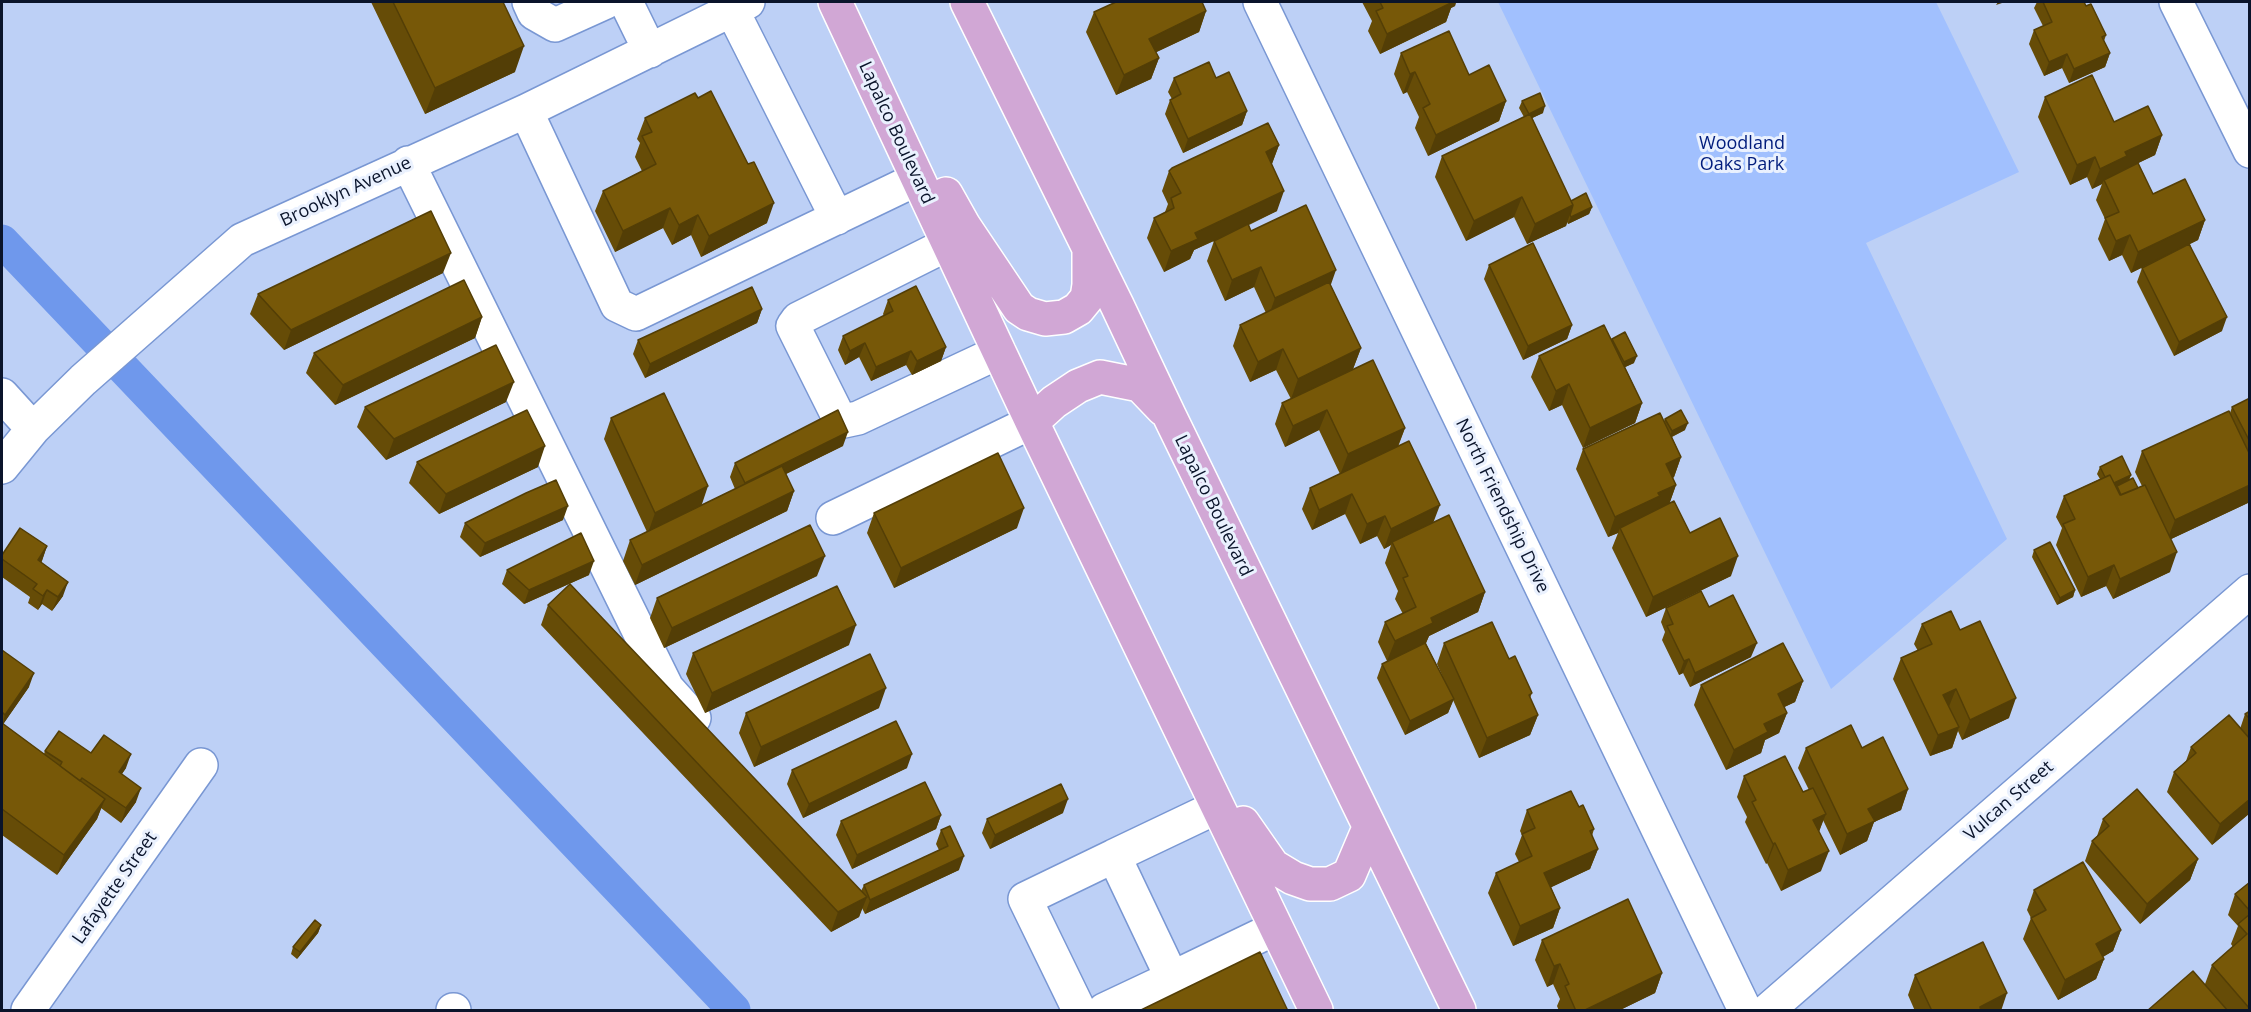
<!DOCTYPE html>
<html>
<head>
<meta charset="utf-8">
<style>
	body { margin:0 }
	#map { position:relative; width:2251px; height:1012px; overflow:hidden; background:#bdd0f6; font-family:"Open Sans",sans-serif }
	canvas { display:block }
	.frame { position:absolute; inset:0; border:3px solid #0a142b; pointer-events:none }
</style>
</head>
<body>
<div id="map">
<canvas width="2251" height="1012"></canvas>
<div class="frame"></div>
</div>
<script>
const g = document.querySelector('canvas').getContext('2d');
g.lineJoin = 'round';
function paint(path, color) { g.fillStyle = color; g.fill(path, 'evenodd'); }
const shape = rows => new Path2D(rows.map(r => 'M' + r).join(''));
function stroke(path, color, width, dash) { g.strokeStyle = color; g.lineWidth = width; g.lineCap = dash ? 'butt' : 'round'; g.setLineDash(dash || []); g.stroke(path); }
function drawText(font, color, halo, rows, align = 'center') {
  g.font = font + ' "Open Sans",sans-serif'; g.lineWidth = 6; g.setLineDash([]); g.textBaseline = 'middle'; g.strokeStyle = halo; g.fillStyle = color; for (const [text, x, y, turn = 0] of rows) {
    g.save(); g.translate(x, y); g.rotate((+turn || 0) * Math.PI / 180); g.textAlign = isNaN(turn) ? turn : align; if (halo) g.strokeText(text, 0, 0); g.fillText(text, 0, 0); g.restore();
  }
}
const green = shape([
	[1498,2,1936,2,2019,172,1866,243,2007,539,1831,689]
]);
const canal = shape([
	[2,241,734,1010]
]);
const minor = shape([
	[529,2,534,13,555,25,606,2],
	[626,2,650,51],
	[1260,2,1745,1010],
	[2176,2,2250,151],
	[732,10,837,218],
	[526,111,617,305,636,314,917,179],
	[408,163,667,688,694,718],
	[948,244,798,319,793,326,839,418,844,421,858,418,999,352],
	[2,395,33,429],
	[2,467,33,429,83,380,242,240,526,111,748,2],
	[833,518,1032,422],
	[1217,807,1114,856,1172,978,1276,928],
	[28,1010,201,765],
	[453,1010,454,1010],
	[1079,1010,1025,899,1114,856],
	[1104,1010,1172,978],
	[1768,1010,2250,591]
]);
const major = shape([
	[835,2,1032,422,1316,1010],
	[967,2,1117,305,1169,415,1459,1010],
	[946,194,964,226,1019,308,1028,314,1045,319,1064,317,1078,309,1087,298,1089,285,1089,251],
	[1032,422,1054,402,1078,386,1100,377,1140,385,1163,409],
	[1243,823,1273,866,1293,878,1310,884,1330,884,1349,875,1369,828]
]);
const wall = shape([
	[371,2,503,2,515,72,425,114],
	[1362,2,1456,2,1455,6,1451,8,1446,22,1380,54,1368,31,1372,21],
	[2037,2,2084,2,2106,35,2104,41,2110,53,2105,67,2069,83,2062,68,2044,76,2029,44,2034,30,2043,26,2034,8],
	[1206,11,1199,32,1156,52,1159,58,1151,79,1116,95,1086,32,1094,12],
	[1401,53,1469,75,1506,101,1499,121,1428,156,1415,128,1419,117,1407,92,1403,94,1394,74],
	[1174,78,1216,78,1247,111,1242,125,1183,153,1165,114,1170,100,1172,99,1168,92],
	[2045,97,2114,122,2162,135,2155,155,2121,171,2153,194,2205,220,2198,240,2190,244,2222,331,2174,356,2137,282,2142,268,2177,250,2131,273,2122,255,2109,261,2098,239,2105,219,2096,200,2102,184,2092,189,2087,177,2070,185,2038,117],
	[1522,101,1543,113,1532,118,1571,201,1592,207,1589,214,1568,224,1567,222,1566,226,1527,244,1514,217,1466,241,1435,177,1442,156,1524,117,1519,108],
	[645,118,767,223,701,257,691,235,672,245,663,228,615,252,595,211,603,191,642,171,635,157,640,143,637,139],
	[1279,145,1272,164,1277,211,1249,225,1251,231,1331,286,1361,348,1353,369,1405,428,1398,447,1433,523,1485,592,1478,612,1429,636,1426,643,1444,680,1437,664,1444,643,1509,659,1532,693,1530,698,1538,715,1530,735,1479,758,1453,700,1448,713,1405,735,1377,678,1382,664,1387,661,1378,642,1385,622,1403,614,1395,599,1398,591,1385,563,1391,545,1384,549,1377,536,1360,544,1345,514,1312,530,1302,509,1310,488,1340,474,1319,430,1285,447,1275,424,1282,403,1291,399,1276,370,1250,382,1233,346,1240,325,1266,313,1254,287,1225,301,1207,261,1214,241,1194,250,1190,259,1164,272,1147,238,1154,218,1165,212,1168,204,1162,191,1169,171],
	[1489,265,1572,325,1567,339,1523,360,1484,279],
	[443,273,284,350,250,314,258,294],
	[888,300,946,347,941,361,912,375,906,365,871,381,859,357,845,365,838,350,843,336,884,316,883,314],
	[762,309,757,323,645,378,633,354,638,340],
	[482,317,475,338,335,405,306,373,314,353],
	[1612,339,1634,363,1625,367,1642,403,1635,423,1583,448,1562,405,1549,411,1531,377,1539,356,1612,341],
	[2250,398,2250,502,2171,539,2170,572,2113,599,2106,586,2081,597,2056,545,2062,528,2056,517,2064,496,2100,479,2097,474,2100,467,2131,475,2129,480,2138,488,2142,486,2135,472,2142,451,2230,413,2232,407],
	[506,402,386,460,357,427,365,407],
	[611,418,701,505,735,489,730,477,735,463,843,446,786,474,794,491,787,511,635,585,623,561,630,540,647,532,604,439],
	[1665,419,1685,430,1672,437,1681,457,1674,477,1673,478,1676,485,1669,504,1690,533,1731,576,1646,617,1612,548,1618,533,1608,537,1576,469,1583,449,1664,421],
	[417,462,538,467,439,514,409,483],
	[874,513,1017,528,894,588,867,533],
	[563,520,480,557,460,537,465,523],
	[47,546,41,563,63,596,52,611,42,604,38,610,28,603,30,597,2,577,2,555],
	[2034,550,2075,590,2073,597,2057,605,2032,557],
	[507,570,589,575,524,604,502,584],
	[817,576,664,648,650,618,657,598],
	[548,605,861,891,864,885,939,850,936,844,941,830,959,870,865,914,862,908,859,917,831,932,541,625],
	[1709,607,1751,657,1690,687,1683,673,1679,675,1662,640,1665,632,1661,622,1666,608],
	[1922,624,1960,630,2009,718,1962,740,1958,731,1952,748,1930,756,1893,679,1901,658,1918,651,1914,644],
	[849,645,705,713,686,674,693,653],
	[2,650,29,687,3,724,44,754,45,751,91,753,126,768,122,774,136,802,121,823,101,808,97,819,57,875,2,835],
	[1803,681,1795,702,1784,707,1787,713,1779,733,1765,740,1761,753,1726,770,1694,705,1701,685],
	[879,708,754,767,739,733,746,713],
	[2250,711,2250,813,2212,845,2167,792,2174,772,2186,761,2191,747,2240,729,2245,714],
	[1806,748,1862,748,1908,789,1901,810,1874,822,1867,841,1840,855,1823,820,1819,832,1821,871,1781,891,1767,863,1766,864,1745,822,1747,817,1737,797,1744,776,1803,792,1809,790,1798,768],
	[907,768,803,818,787,784,792,770],
	[1579,807,1594,829,1592,836,1598,849,1590,869,1551,887,1560,908,1553,928,1513,946,1488,893,1496,873,1519,862,1515,854,1522,835,1520,831,1527,810],
	[1063,813,990,849,982,833,987,819],
	[941,815,936,829,852,869,836,835,841,821],
	[2103,819,2198,859,2190,880,2140,924,2085,861,2092,841,2097,836],
	[2250,882,2250,1011,2147,1011,2205,984,2212,965,2233,947,2231,944,2238,926,2228,915,2235,894],
	[2034,890,2121,930,2113,951,2103,957,2104,959,2096,979,2058,1000,2023,939,2031,918,2027,910],
	[321,925,318,933,297,959,291,954,293,947],
	[1542,940,1662,973,1655,993,1618,1011,1559,1011,1557,1006,1560,999,1553,984,1547,987,1535,960],
	[1915,975,2001,1011,1915,1011,1908,995]
]);
const shadedWall = shape([
	[1447,2,1456,2,1455,6,1451,8,1446,22,1380,54,1387,34],
	[1998,2,2005,2,1996,5],
	[1206,11,1199,32,1142,59,1149,39],
	[524,46,515,72,425,114,435,88],
	[2110,53,2105,67,2069,83,2074,69],
	[2067,54,2062,68,2044,76,2049,62],
	[1159,58,1151,79,1116,95,1124,75],
	[1415,72,1407,92,1403,94,1410,74],
	[1506,101,1499,121,1428,156,1436,135],
	[1545,106,1543,113,1526,121,1529,114],
	[1247,111,1242,125,1183,153,1188,139],
	[2162,135,2155,155,2122,171,2120,176,2104,180,2102,184,2092,189,2100,169,2125,152],
	[1279,145,1271,166,1266,152],
	[2095,157,2087,177,2070,185,2077,165],
	[1284,191,1277,211,1194,250,1190,259,1164,272,1171,251,1195,233],
	[1522,197,1514,217,1466,241,1474,221],
	[774,203,767,223,701,257,709,236],
	[1573,205,1566,226,1527,244,1535,224],
	[1592,207,1589,214,1568,224,1571,217],
	[670,208,663,228,615,252,623,231],
	[698,215,691,235,672,245,679,225],
	[2205,220,2198,240,2131,273,2138,252],
	[2130,235,2122,255,2109,261,2116,241],
	[451,253,443,273,284,350,291,330],
	[1261,267,1254,287,1225,301,1232,280],
	[1336,270,1329,290,1268,318,1275,298],
	[762,309,757,323,645,378,650,364],
	[482,317,475,338,335,405,343,385],
	[2227,317,2222,331,2174,356,2179,342],
	[1572,325,1567,339,1523,360,1528,346],
	[865,343,859,357,845,365,850,351],
	[946,347,941,361,912,375,917,361],
	[1361,348,1353,369,1291,399,1298,379],
	[1283,349,1276,370,1250,382,1258,362],
	[911,351,906,365,871,381,876,367],
	[1637,356,1634,363,1621,369,1624,362],
	[514,382,506,402,386,460,394,439],
	[1569,384,1562,405,1549,411,1556,391],
	[1642,403,1635,423,1583,448,1590,428],
	[1327,410,1319,430,1285,447,1293,426],
	[1688,423,1685,430,1669,438,1672,431],
	[1405,428,1397,448,1340,475,1348,454],
	[848,432,843,446,739,497,745,483],
	[545,446,538,467,439,514,446,494],
	[1681,457,1674,477,1659,484,1666,464],
	[2131,475,2128,482,2117,486,2117,488,2109,485],
	[1676,485,1669,505,1620,528,1618,533,1608,537,1615,517,1658,493],
	[2250,485,2250,502,2167,541,2175,520],
	[708,486,701,507,648,533,655,513],
	[794,491,787,511,635,585,642,565],
	[1352,494,1345,514,1312,530,1319,510],
	[1440,505,1432,526,1392,542,1391,545,1384,549,1391,529],
	[568,506,563,520,480,557,485,543],
	[1024,508,1017,528,894,588,901,568],
	[1385,516,1377,536,1360,544,1367,524],
	[47,546,42,561,33,574,38,560],
	[2177,552,2170,572,2113,599,2120,579],
	[825,556,817,576,664,648,672,628],
	[1738,556,1731,576,1646,617,1653,597],
	[594,561,589,575,524,604,529,590],
	[2114,565,2106,586,2081,597,2088,577],
	[68,582,63,596,52,611,58,597],
	[47,590,42,604,38,610,43,596],
	[2075,590,2073,597,2057,605,2060,598],
	[1485,592,1478,612,1429,636,1426,643,1387,661,1395,641,1431,618],
	[856,625,849,645,705,713,712,693],
	[1757,643,1751,657,1690,687,1695,673],
	[1689,659,1683,673,1679,675,1684,661],
	[34,673,29,687,2,726,5,715],
	[1803,681,1795,702,1770,714,1778,694],
	[886,688,879,708,754,767,761,747],
	[1956,689,1948,709,1943,695],
	[2016,698,2009,718,1962,740,1970,720],
	[1454,699,1448,713,1405,735,1410,721],
	[1787,713,1779,733,1765,740,1761,753,1726,770,1734,750,1764,724],
	[1538,715,1530,735,1479,758,1487,738],
	[1959,727,1952,748,1930,756,1938,735],
	[131,754,126,768,113,786,119,772],
	[912,754,907,768,803,818,809,804],
	[141,788,136,802,121,823,126,808],
	[1908,789,1901,810,1874,822,1867,841,1840,855,1847,834,1868,809],
	[105,799,97,819,57,875,64,855],
	[1068,799,1063,813,990,849,995,835],
	[2250,799,2250,813,2212,845,2220,824],
	[1826,814,1818,834,1813,820],
	[941,815,936,829,852,869,857,855],
	[1775,843,1767,863,1766,864,1773,844],
	[1598,849,1590,869,1537,894,1544,873],
	[1829,851,1821,871,1781,891,1788,870],
	[964,856,959,870,865,914,870,900],
	[2198,859,2190,880,2140,924,2147,904],
	[867,897,859,917,831,932,838,912],
	[1560,908,1553,928,1513,946,1520,926],
	[321,925,318,933,297,959,300,952],
	[2121,930,2113,951,2088,965,2096,944],
	[2104,959,2096,979,2058,1000,2065,980],
	[1560,964,1553,984,1547,987,1554,966],
	[1662,973,1655,993,1618,1011,1583,1011],
	[2007,993,2001,1011,1978,1011,1980,1007]
]);
const building = shape([
	[393,2,503,2,524,46,435,88,393,2],
	[1116,2,1202,2,1206,11,1149,39,1159,58,1124,75,1094,12,1116,2],
	[1380,2,1453,2,1387,34,1376,11,1383,8,1380,2],
	[2043,2,2084,2,2086,6,2091,4,2106,35,2102,37,2110,53,2074,69,2067,54,2049,62,2034,30,2052,22,2043,2],
	[1449,31,1469,75,1489,65,1506,101,1436,135,1423,108,1430,104,1415,72,1410,74,1401,53,1449,31],
	[1209,62,1216,78,1229,72,1247,111,1188,139,1170,100,1181,94,1174,78,1209,62],
	[2092,75,2114,122,2148,106,2162,135,2125,152,2127,156,2100,169,2095,157,2077,165,2045,97,2092,75],
	[711,91,748,164,754,162,774,203,709,236,698,215,679,225,670,208,623,231,603,191,656,164,642,136,652,132,645,118,695,93,698,98,711,91],
	[1540,93,1545,106,1529,114,1522,101,1540,93],
	[1530,114,1573,205,1535,224,1522,197,1474,221,1442,156,1530,114],
	[1268,123,1279,145,1266,152,1284,191,1195,233,1198,239,1171,251,1154,218,1174,208,1171,198,1181,193,1169,171,1172,168,1268,123],
	[2138,163,2153,194,2185,179,2205,220,2138,252,2130,235,2116,241,2105,218,2119,212,2104,180,2138,163],
	[1586,193,1592,207,1571,217,1570,215,1573,205,1571,201,1586,193],
	[1306,205,1336,270,1275,298,1261,267,1232,280,1214,241,1248,224,1251,231,1306,205],
	[431,211,451,253,291,330,258,294,431,211],
	[1533,243,1572,325,1528,346,1489,265,1533,243],
	[2189,244,2227,317,2179,342,2142,268,2189,244],
	[464,280,482,317,343,385,314,353,464,280],
	[1329,282,1361,348,1298,379,1283,349,1258,362,1240,325,1329,282],
	[916,286,946,347,917,361,911,351,876,367,865,343,850,351,843,336,893,311,888,300,916,286],
	[752,287,762,309,650,364,638,340,752,287],
	[1604,325,1642,403,1590,428,1569,384,1556,391,1539,356,1604,325],
	[1625,332,1637,356,1624,362,1612,339,1625,332],
	[496,345,514,382,394,439,365,407,496,345],
	[1373,360,1405,428,1348,454,1327,410,1293,426,1282,403,1373,360],
	[664,393,708,486,655,513,611,418,664,393],
	[2250,398,2250,442,2232,407,2250,398],
	[527,410,545,446,446,494,417,462,527,410],
	[838,410,848,432,745,483,735,463,838,410],
	[1681,410,1688,423,1672,431,1665,419,1681,410],
	[2229,411,2250,455,2250,485,2175,520,2142,451,2229,411],
	[1660,413,1681,457,1666,464,1676,485,1658,493,1660,496,1615,517,1583,449,1660,413],
	[1409,441,1440,505,1391,529,1385,516,1367,524,1352,494,1319,510,1310,488,1409,441],
	[998,453,1024,508,901,568,874,513,998,453],
	[2122,456,2131,475,2114,483,2110,475,2105,477,2100,467,2122,456],
	[782,466,794,491,642,565,630,540,782,466],
	[2110,475,2120,495,2145,485,2177,552,2120,579,2114,565,2088,577,2063,524,2075,519,2064,496,2110,475],
	[2133,478,2138,488,2121,495,2117,486,2133,478],
	[556,480,568,506,485,543,465,523,526,493,556,480],
	[1674,501,1690,533,1720,518,1738,556,1653,597,1620,528,1674,501],
	[1449,515,1485,592,1431,618,1433,623,1395,641,1385,622,1416,607,1403,578,1408,576,1392,542,1449,515],
	[810,525,825,556,672,628,657,598,810,525],
	[20,528,47,546,38,560,68,582,58,597,47,590,43,596,33,589,37,584,2,559,2,555,20,528],
	[581,533,594,561,529,590,507,570,581,533],
	[2050,542,2075,590,2060,598,2034,550,2050,542],
	[570,584,867,897,838,912,548,605,570,584],
	[837,586,856,625,712,693,693,653,837,586],
	[1701,591,1709,607,1733,595,1757,643,1695,673,1689,659,1684,661,1667,626,1673,624,1666,608,1701,591],
	[1951,611,1960,630,1980,621,2016,698,1970,720,1956,689,1943,695,1959,727,1938,735,1901,658,1932,644,1922,624,1951,611],
	[1492,622,1509,659,1515,656,1532,693,1529,695,1538,715,1487,738,1444,643,1492,622],
	[1425,643,1454,699,1410,721,1382,664,1425,643],
	[1783,643,1803,681,1778,694,1787,713,1764,724,1768,732,1734,750,1701,685,1783,643],
	[2,650,34,673,5,715,2,712,2,650],
	[870,654,886,688,761,747,746,713,870,654],
	[2250,711,2250,719,2245,714,2250,711],
	[2229,715,2250,739,2250,799,2220,824,2174,772,2196,753,2191,747,2229,715],
	[896,721,912,754,809,804,792,770,896,721],
	[2,723,105,799,64,855,2,809,2,723],
	[1851,725,1862,748,1883,737,1908,789,1868,809,1875,821,1847,834,1806,748,1851,725],
	[59,731,91,753,104,735,131,754,119,772,141,788,126,808,82,778,80,781,60,766,62,762,45,751,59,731],
	[1785,756,1803,792,1813,788,1826,814,1813,820,1829,851,1788,870,1775,843,1773,844,1752,802,1756,800,1744,776,1785,756],
	[925,782,941,815,857,855,841,821,925,782],
	[1061,784,1068,799,995,835,987,819,1061,784],
	[2137,789,2198,859,2147,904,2092,841,2109,826,2103,819,2137,789],
	[1571,791,1579,807,1583,805,1594,829,1590,831,1598,849,1544,873,1560,908,1520,926,1496,873,1532,856,1522,834,1535,828,1527,810,1571,791],
	[950,826,964,856,870,900,864,885,948,846,941,830,950,826],
	[2083,862,2121,930,2096,944,2104,959,2065,980,2031,918,2046,910,2034,890,2083,862],
	[2250,882,2250,911,2235,894,2250,882],
	[1628,899,1662,973,1583,1011,1576,1011,1565,986,1569,984,1560,964,1554,966,1542,940,1628,899],
	[2250,914,2250,1009,2212,965,2247,934,2238,924,2250,914],
	[315,920,321,925,300,952,293,947,315,920],
	[1983,942,2007,993,1980,1007,1981,1011,1932,1011,1915,975,1983,942],
	[1260,952,1288,1011,1139,1011,1260,952],
	[2193,971,2228,1011,2147,1011,2193,971]
]);
const streetNames = [
	["Lapalco Boulevard",896,133,65],
	["Brooklyn Avenue",346,192,-25],
	["Lapalco Boulevard",1213,506,64],
	["North Friendship Drive",1502,506,64],
	["Vulcan Street",2009,801,-41],
	["Lafayette Street",115,888,-55]
];
const parkNames = [
	["Woodland",1742,144],
	["Oaks Park",1742,165]
];
paint(green, '#a1c0fe');
stroke(canal, '#6f98ec', 33);
stroke(minor, '#7997d3', 36);
stroke(major, '#fff', 36);
stroke(minor, '#fff', 33);
stroke(major, '#d1a7d5', 33);
paint(wall, '#664c07');
paint(shadedWall, '#533e06');
paint(building, '#775808');
stroke(building, '#533e06', 1.5);
drawText('18px', '#0a142b', '#eaf1fe', streetNames);
drawText('18px', '#011c7c', '#eaf1fe', parkNames);
</script>
</body>
</html>
